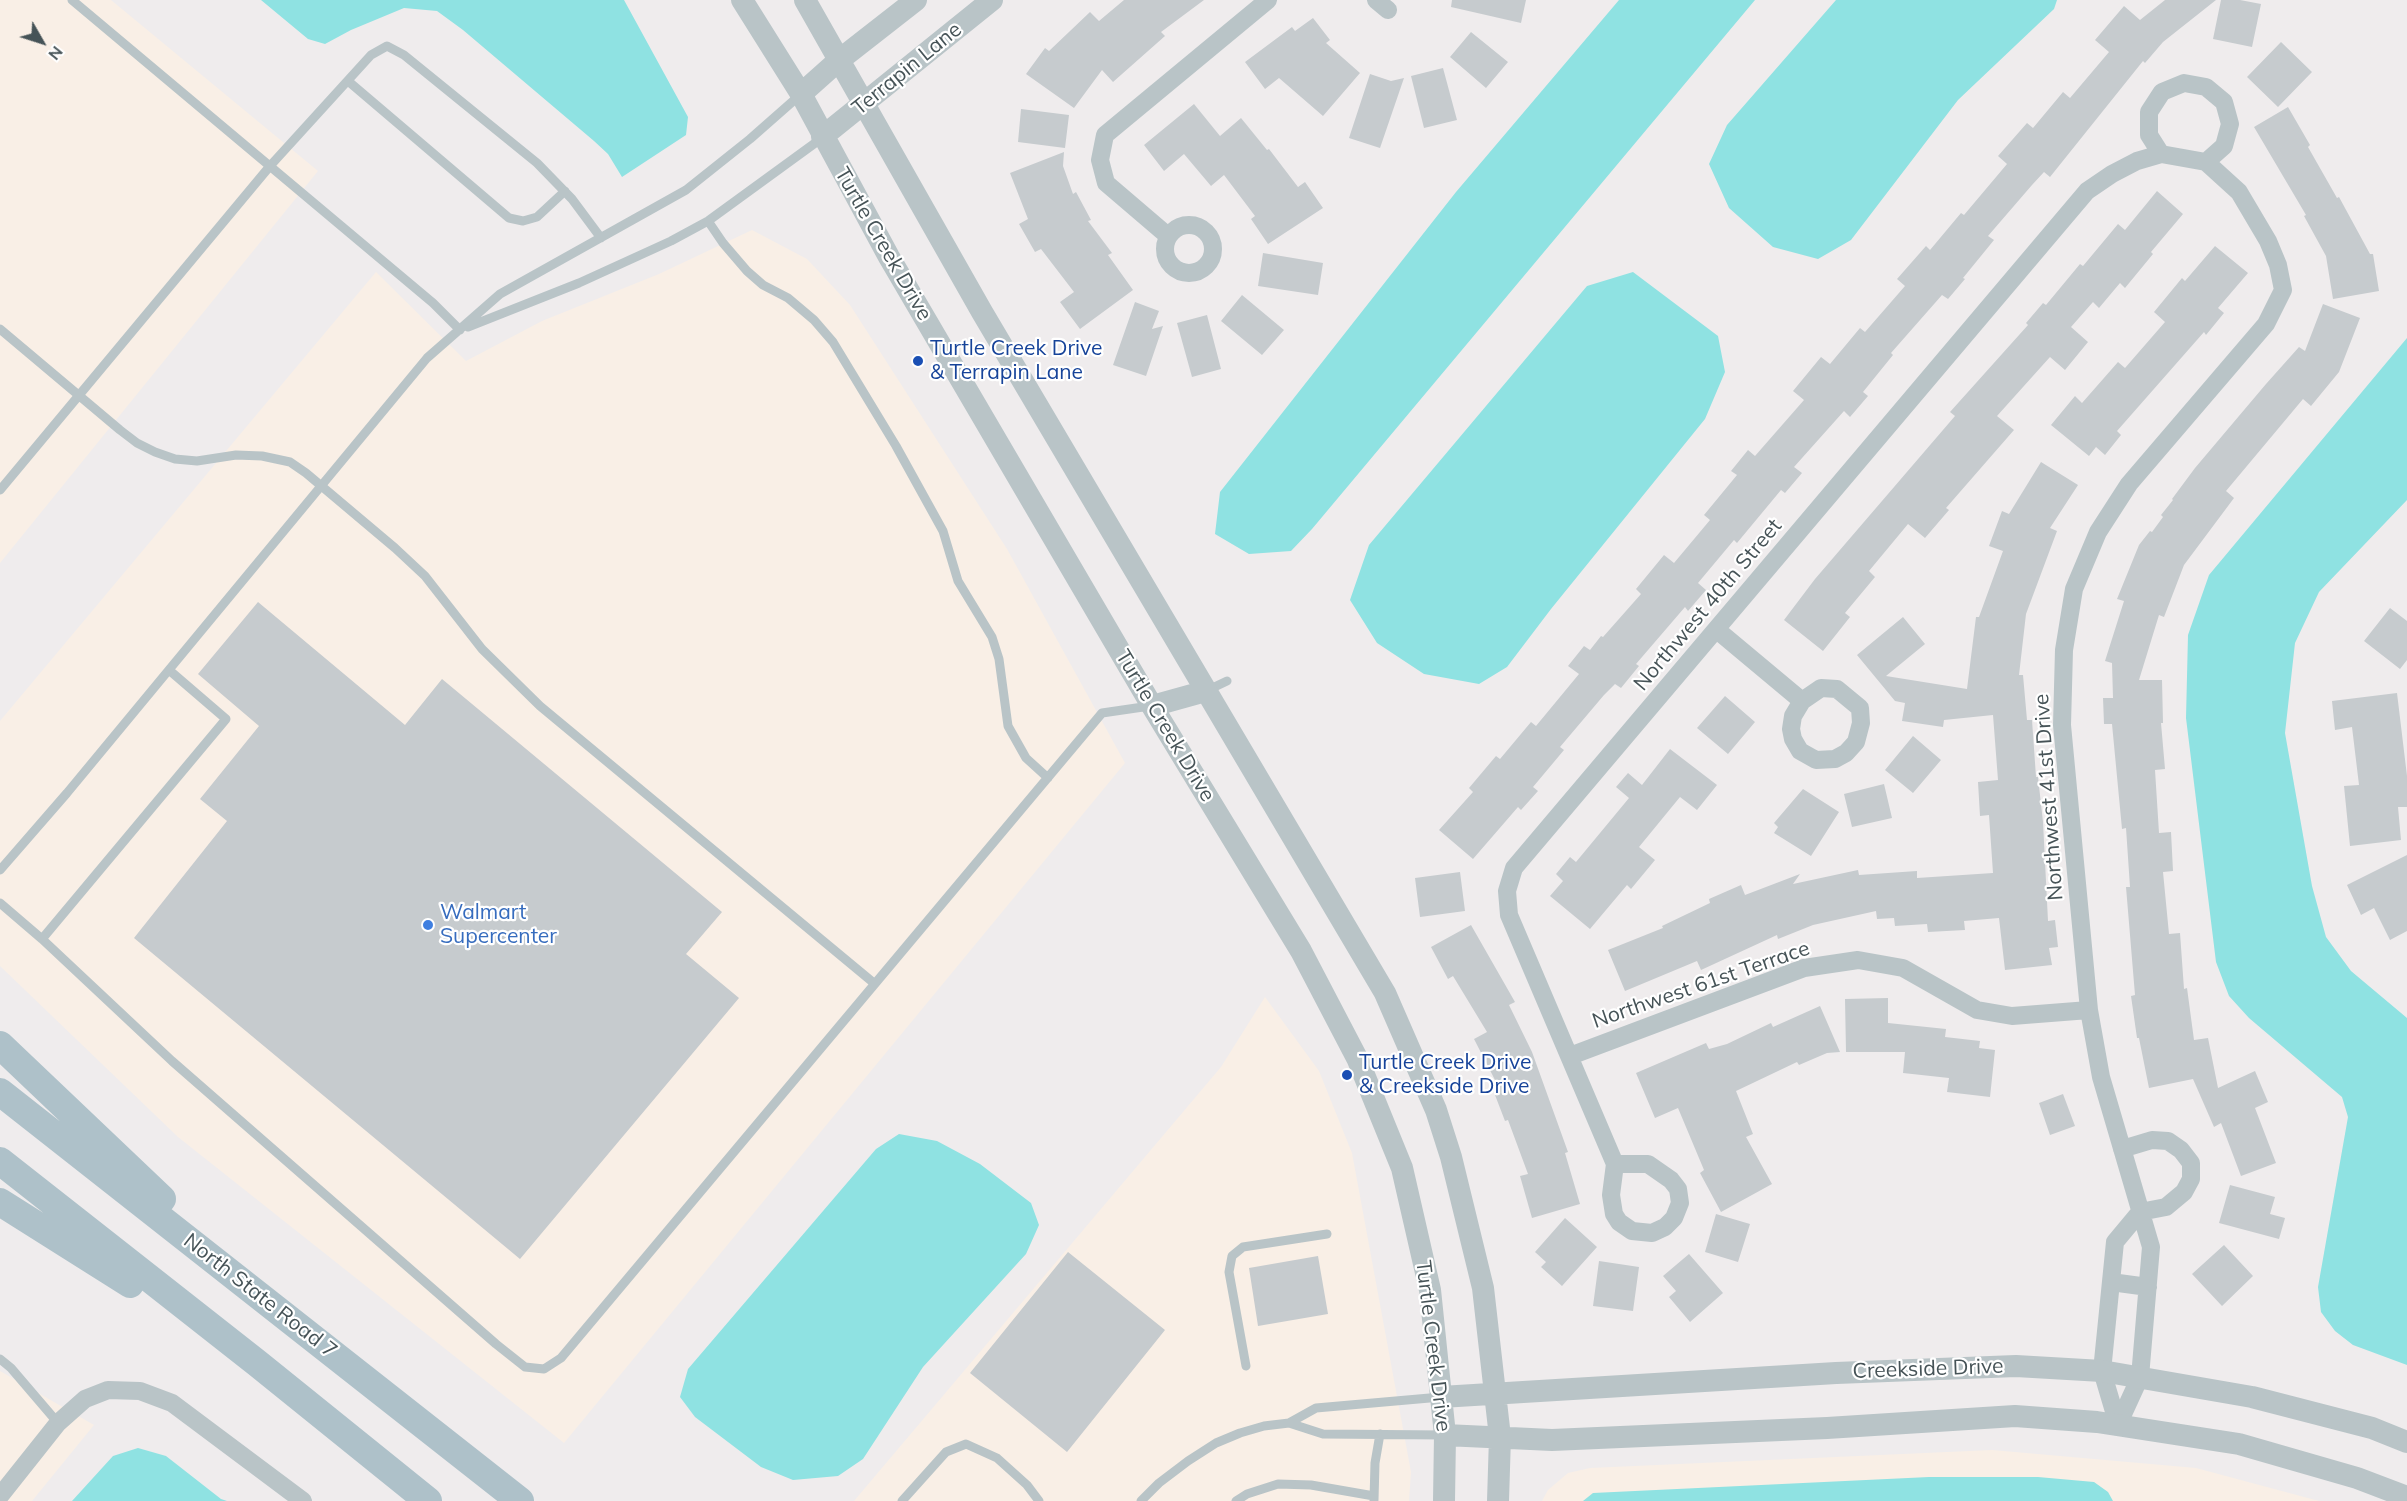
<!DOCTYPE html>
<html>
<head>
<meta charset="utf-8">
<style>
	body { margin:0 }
	#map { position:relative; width:2407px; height:1501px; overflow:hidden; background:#efeced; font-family:Mulish,sans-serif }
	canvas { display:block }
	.north { position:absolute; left:12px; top:12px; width:60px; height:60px; -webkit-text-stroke:4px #fff; paint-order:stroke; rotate:129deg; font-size:16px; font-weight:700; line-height:24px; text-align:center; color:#465357 }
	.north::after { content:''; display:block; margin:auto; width:21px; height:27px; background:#465357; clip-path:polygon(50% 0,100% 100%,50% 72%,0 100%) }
</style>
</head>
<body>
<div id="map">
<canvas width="2407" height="1501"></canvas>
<div class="north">N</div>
</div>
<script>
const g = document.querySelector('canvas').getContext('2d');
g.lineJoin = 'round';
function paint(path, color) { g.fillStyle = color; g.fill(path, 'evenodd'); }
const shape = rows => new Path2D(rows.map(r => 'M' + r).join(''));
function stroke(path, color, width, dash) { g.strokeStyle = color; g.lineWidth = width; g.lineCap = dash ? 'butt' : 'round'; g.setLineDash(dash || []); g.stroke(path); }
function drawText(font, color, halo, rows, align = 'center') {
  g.font = font + ' Mulish,sans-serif'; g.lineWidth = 4.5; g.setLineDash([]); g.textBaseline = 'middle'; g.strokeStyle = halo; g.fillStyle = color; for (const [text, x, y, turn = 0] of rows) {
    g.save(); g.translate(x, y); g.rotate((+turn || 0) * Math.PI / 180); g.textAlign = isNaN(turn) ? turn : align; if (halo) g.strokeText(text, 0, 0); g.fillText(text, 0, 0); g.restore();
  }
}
const commercial = shape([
	[0,0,111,0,318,171,0,563],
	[752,230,807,259,850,305,1007,549,1125,763,564,1443,178,1137,0,966,0,721,376,272,466,361,542,321,659,274],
	[1265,997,1319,1071,1352,1153,1411,1472,1409,1501,854,1501,1221,1067],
	[0,1371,94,1425,32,1501,0,1501],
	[1992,1450,2196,1468,2319,1501,1542,1501,1548,1490,1568,1473,1590,1468]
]);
const water = shape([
	[261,0,624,0,688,117,686,135,622,177,608,154,594,141,463,30,437,11,404,8,351,30,325,44,308,39],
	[1619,0,1755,0,1312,529,1291,551,1249,554,1215,534,1220,492,1456,192],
	[1836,0,2057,0,2054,9,1958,100,1851,240,1818,259,1773,247,1729,208,1709,164,1727,125],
	[1633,272,1718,336,1725,372,1705,419,1551,609,1507,667,1479,684,1424,674,1377,643,1350,600,1369,545,1587,286],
	[2407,338,2407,500,2319,592,2295,643,2285,733,2312,886,2326,937,2351,971,2407,1018,2407,1365,2353,1345,2335,1331,2321,1312,2318,1287,2348,1117,2342,1097,2249,1018,2229,996,2216,962,2186,718,2188,635,2209,575],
	[899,1134,937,1141,980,1164,1031,1203,1039,1225,1026,1254,923,1367,863,1459,838,1476,793,1480,761,1467,695,1417,680,1397,688,1369,876,1149],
	[138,1448,166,1456,221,1499,227,1501,72,1501,113,1456],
	[1929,1477,2038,1477,2094,1482,2108,1492,2113,1501,1583,1501,1593,1493]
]);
const building = shape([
	[1124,0,1204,0,1161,32,1165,36,1113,82,1102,70,1074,108,1026,74,1045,48,1049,51,1090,12,1099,21],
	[1452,0,1526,0,1521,23,1451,7],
	[2165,0,2216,0,2163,42,2145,63,2143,61,2050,177,2044,172,2032,185,1988,236,1994,240,1963,278,1965,279,1948,299,1942,295,1891,353,1893,355,1863,392,1868,396,1850,417,1844,411,1794,467,1802,473,1785,493,1781,490,1737,543,1734,540,1698,583,1706,590,1688,611,1685,607,1636,664,1639,666,1621,688,1615,684,1604,695,1560,747,1564,750,1533,787,1538,791,1521,810,1518,807,1473,859,1439,830,1473,792,1469,788,1496,756,1500,759,1531,722,1536,726,1579,674,1568,666,1584,646,1590,650,1601,636,1603,637,1641,594,1636,589,1664,555,1674,563,1710,520,1704,515,1737,475,1731,471,1748,450,1755,456,1804,400,1793,391,1821,357,1830,364,1860,328,1865,332,1905,286,1897,279,1926,246,1930,250,1961,213,1964,215,2007,164,1998,156,2027,123,2033,128,2063,92,2070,98,2109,52,2095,40,2124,6,2140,20],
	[2221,0,2240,0,2261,4,2252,47,2213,39],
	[1313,18,1330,40,1326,43,1360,73,1323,116,1279,78,1265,89,1245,62,1292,27,1295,31],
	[1471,32,1508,62,1486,88,1450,57],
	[2281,42,2312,72,2278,107,2247,77],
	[1443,68,1457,120,1424,128,1411,76],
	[1370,74,1391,81,1404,78,1380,148,1349,138],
	[1194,104,1220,136,1241,118,1267,150,1269,149,1298,187,1305,182,1323,208,1268,244,1251,219,1255,216,1224,175,1211,186,1184,154,1164,171,1144,145],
	[2288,107,2310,145,2308,147,2337,198,2339,197,2370,254,2373,254,2379,291,2333,299,2326,256,2304,216,2306,215,2254,127],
	[1021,109,1069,115,1065,148,1018,142],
	[1064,152,1063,166,1073,194,1076,192,1091,220,1088,221,1112,253,1108,255,1133,290,1080,329,1060,302,1074,292,1041,249,1035,252,1019,224,1028,219,1010,173],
	[2157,191,2183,214,2151,252,2153,254,2125,288,2120,283,2099,308,2093,302,2071,327,2088,342,2065,370,2050,357,1997,416,2014,430,1946,508,1949,510,1925,538,1908,524,1869,571,1875,577,1845,613,1850,617,1823,651,1784,620,1815,579,1955,416,1950,412,2028,325,2026,323,2043,303,2046,305,2080,264,2083,266,2118,224,2125,230],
	[2215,246,2248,273,2218,308,2224,313,2206,335,2204,332,2117,431,2121,435,2105,455,2096,447,2089,456,2051,425,2075,396,2082,403,2118,362,2125,368,2165,322,2154,312,2182,278,2185,281],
	[1263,253,1323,263,1318,295,1258,286],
	[1242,295,1284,330,1262,355,1221,321],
	[1135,302,1159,311,1152,329,1163,326,1146,376,1113,365],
	[2323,304,2360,318,2339,372,2311,406,2303,399,2226,491,2234,498,2184,565,2164,617,2159,615,2139,680,2162,680,2163,723,2161,723,2165,769,2155,770,2159,833,2171,832,2173,871,2163,872,2169,934,2180,933,2184,989,2187,988,2194,1040,2208,1038,2218,1088,2255,1071,2268,1102,2255,1108,2276,1163,2241,1176,2221,1123,2214,1127,2193,1079,2149,1088,2139,1038,2137,1038,2131,996,2135,995,2126,887,2130,887,2126,828,2122,829,2112,724,2104,724,2103,698,2113,698,2112,663,2105,661,2124,601,2117,599,2139,545,2150,531,2152,532,2163,517,2161,515,2173,500,2172,499,2195,468,2266,384,2299,347,2305,351],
	[1207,315,1221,369,1192,377,1177,323],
	[2041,462,2078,485,2050,528,2057,531,2026,614,2019,675,2023,675,2027,720,2032,720,2036,777,2038,777,2043,822,2048,921,2055,920,2058,947,2049,948,2052,965,2005,970,1999,918,1964,921,1965,930,1928,932,1927,924,1895,926,1894,918,1877,919,1876,911,1813,925,1778,939,1777,935,1701,970,1697,961,1625,991,1608,950,1663,928,1662,926,1710,903,1709,899,1741,885,1745,895,1800,874,1793,884,1858,870,1859,875,1917,871,1917,878,1993,873,1989,815,1980,816,1978,782,1998,780,1993,715,1944,720,1943,727,1902,721,1905,703,1895,701,1857,655,1903,617,1925,644,1886,676,1967,689,1976,617,1979,617,2003,551,1989,546,2002,511,2009,514],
	[258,602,405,725,442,679,722,912,686,954,739,998,520,1259,134,938,227,821,200,799,259,726,198,674],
	[2390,608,2407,621,2407,660,2400,669,2364,641],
	[2397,693,2407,776,2407,807,2398,807,2401,840,2350,846,2344,786,2359,785,2352,727,2335,730,2332,701],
	[1725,696,1755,722,1728,754,1697,728],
	[1913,736,1941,760,1913,793,1885,770],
	[1670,749,1717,785,1697,810,1680,797,1639,847,1655,860,1631,889,1627,885,1590,929,1550,896,1563,881,1556,874,1570,857,1576,862,1629,798,1616,787,1628,773,1642,785],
	[1884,784,1892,818,1852,827,1844,794],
	[1803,789,1839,812,1811,856,1774,833,1778,827,1774,823],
	[2407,855,2407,931,2390,940,2374,908,2361,915,2347,885],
	[1460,872,1465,911,1420,917,1415,878],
	[1471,925,1515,1002,1509,1005,1532,1052,1568,1152,1565,1153,1580,1204,1532,1218,1520,1176,1528,1174,1508,1120,1505,1121,1490,1082,1495,1080,1474,1039,1487,1032,1453,976,1448,979,1431,947],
	[1888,998,1888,1023,1946,1029,1945,1037,1980,1041,1979,1048,1995,1050,1990,1097,1947,1092,1949,1078,1903,1073,1905,1052,1846,1052,1845,999],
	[1820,1006,1840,1052,1827,1053,1799,1065,1797,1062,1736,1091,1753,1134,1746,1137,1772,1184,1721,1212,1700,1173,1704,1170,1678,1108,1655,1118,1636,1073,1706,1043,1709,1049,1727,1044,1771,1023,1773,1027],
	[2063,1094,2075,1126,2050,1135,2039,1103],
	[2230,1185,2275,1197,2270,1214,2285,1218,2279,1239,2219,1223],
	[1716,1214,1750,1224,1738,1262,1705,1252],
	[1565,1218,1597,1247,1562,1286,1541,1267,1546,1262,1535,1252],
	[2224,1245,2253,1276,2222,1306,2192,1274],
	[1068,1252,1165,1330,1067,1452,970,1373],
	[1689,1254,1723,1293,1690,1322,1669,1297,1676,1291,1663,1276],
	[1318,1256,1328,1314,1258,1326,1249,1268],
	[1599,1261,1639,1267,1633,1311,1593,1306]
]);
const service = shape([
	[72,0,433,303,460,330],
	[348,81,509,218,523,221,537,217,565,191],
	[708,221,723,243,747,271,763,285,788,298,814,320,833,342,896,446,943,531,958,581,992,637,999,659,1008,726,1026,758,1048,778],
	[468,327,579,283,671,241,708,221,822,138],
	[0,329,120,430,137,443,155,452,175,459,197,461,236,455,262,456,290,462,306,473,395,548,425,576,482,649,540,706,875,984],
	[0,490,270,166,371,55,387,46,404,55,537,163,572,199,601,238],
	[1206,691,1227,681],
	[0,870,67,793,427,358,500,294,686,190,750,139,800,95],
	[0,903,42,939,172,1061,496,1344,525,1367,544,1369,561,1358,1102,713,1150,706],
	[42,939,226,719,169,670],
	[0,1359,11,1368,58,1423],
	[1246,1366,1229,1272,1232,1256,1243,1247,1327,1234],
	[1289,1423,1323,1434,1444,1435],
	[1374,1500,1375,1463,1380,1434],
	[902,1501,946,1452,966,1444,997,1458,1027,1485,1039,1501],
	[1141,1501,1159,1483,1188,1461,1216,1443,1240,1433,1264,1426,1289,1423,1316,1408,1441,1397],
	[1236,1501,1247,1494,1278,1484,1311,1485,1374,1496]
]);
const minor = shape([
	[1376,0,1388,10],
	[2161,154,2149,135,2149,112,2162,92,2184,83,2206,87,2224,102,2230,124,2224,146,2206,162],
	'1165 249a24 24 0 1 1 48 0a24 24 0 1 1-48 0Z',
	[1168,236,1106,183,1100,160,1105,135,1268,0],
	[1717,630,1802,701,1793,716,1791,729,1793,739,1800,751,1816,760,1835,759,1846,753,1856,742,1861,723,1860,708,1837,689,1821,688,1802,701],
	[1570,1056,1804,968,1858,960,1903,968,1977,1010,2012,1016,2089,1010],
	[1615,1164,1648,1164,1671,1180,1678,1189,1680,1203,1674,1218,1665,1227,1652,1233,1632,1231,1619,1222,1614,1214,1611,1195,1615,1164,1509,915,1507,891,1514,868,2087,191,2112,174,2137,161,2161,154,2206,162,2239,192,2268,241,2278,265,2283,290,2266,324,2129,484,2098,532,2074,589,2064,650,2062,725,2089,1010,2101,1077,2151,1247,2140,1377,2118,1425],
	[2111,1282,2148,1287],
	[2118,1425,2102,1371,2115,1242,2140,1212,2166,1207,2184,1192,2191,1179,2191,1163,2181,1150,2168,1141,2152,1140,2122,1149],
	[0,1496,58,1423,85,1399,108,1390,140,1391,172,1403,303,1501]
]);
const tertiary = shape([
	[742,0,801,94,889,257,1152,706,1301,951,1358,1060,1402,1168,1430,1290,1445,1435,1444,1501],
	[805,0,982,312,1385,993,1436,1110,1451,1157,1483,1288,1500,1437,1498,1501],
	[801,94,838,61,916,0],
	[822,137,992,0],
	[1152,706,1206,691],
	[1441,1397,1836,1373,2016,1366,2102,1371,2252,1397,2372,1428,2407,1442],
	[1445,1435,1552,1440,1827,1428,2015,1416,2097,1422,2239,1444,2357,1478,2407,1497]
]);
const primary = shape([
	[0,1045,162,1199],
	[0,1092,520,1501],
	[0,1161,257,1363,428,1501],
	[0,1202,130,1284]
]);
const markers = [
	[918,361,6,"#1a4fb4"],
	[428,925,6,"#3f7fe0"],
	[1347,1075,6,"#1a4fb4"]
];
const streetNames = [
	["Terrapin Lane",907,69,-39],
	["Turtle Creek Drive",883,244,60],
	["Northwest 40th Street",1708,605,-50],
	["Turtle Creek Drive",1165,726,59],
	["Northwest 41st Drive",2049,797,-94],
	["Northwest 61st Terrace",1701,985,-19],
	["North State Road 7",260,1296,38],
	["Turtle Creek Drive",1433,1346,83],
	["Creekside Drive",1928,1369,-2]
];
const transitNames = [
	["Turtle Creek Drive",930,349],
	["& Terrapin Lane",930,373],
	["Turtle Creek Drive",1359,1063],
	["& Creekside Drive",1359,1087]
];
const shopNames = [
	["Walmart",440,913],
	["Supercenter",440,937]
];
paint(commercial, '#f9efe6');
paint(water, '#8fe2e2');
paint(building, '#c6cbce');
stroke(service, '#b9c4c7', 9);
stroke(minor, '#b9c4c7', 18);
stroke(tertiary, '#b9c4c7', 22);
stroke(primary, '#aec1c9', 28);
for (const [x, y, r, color] of markers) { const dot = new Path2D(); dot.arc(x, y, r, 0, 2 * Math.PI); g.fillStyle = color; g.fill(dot); stroke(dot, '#fff', 2); }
drawText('21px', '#465357', '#fff', streetNames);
drawText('21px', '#164399', '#fff', transitNames, 'left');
drawText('21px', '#366cbe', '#fff', shopNames, 'left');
</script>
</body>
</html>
